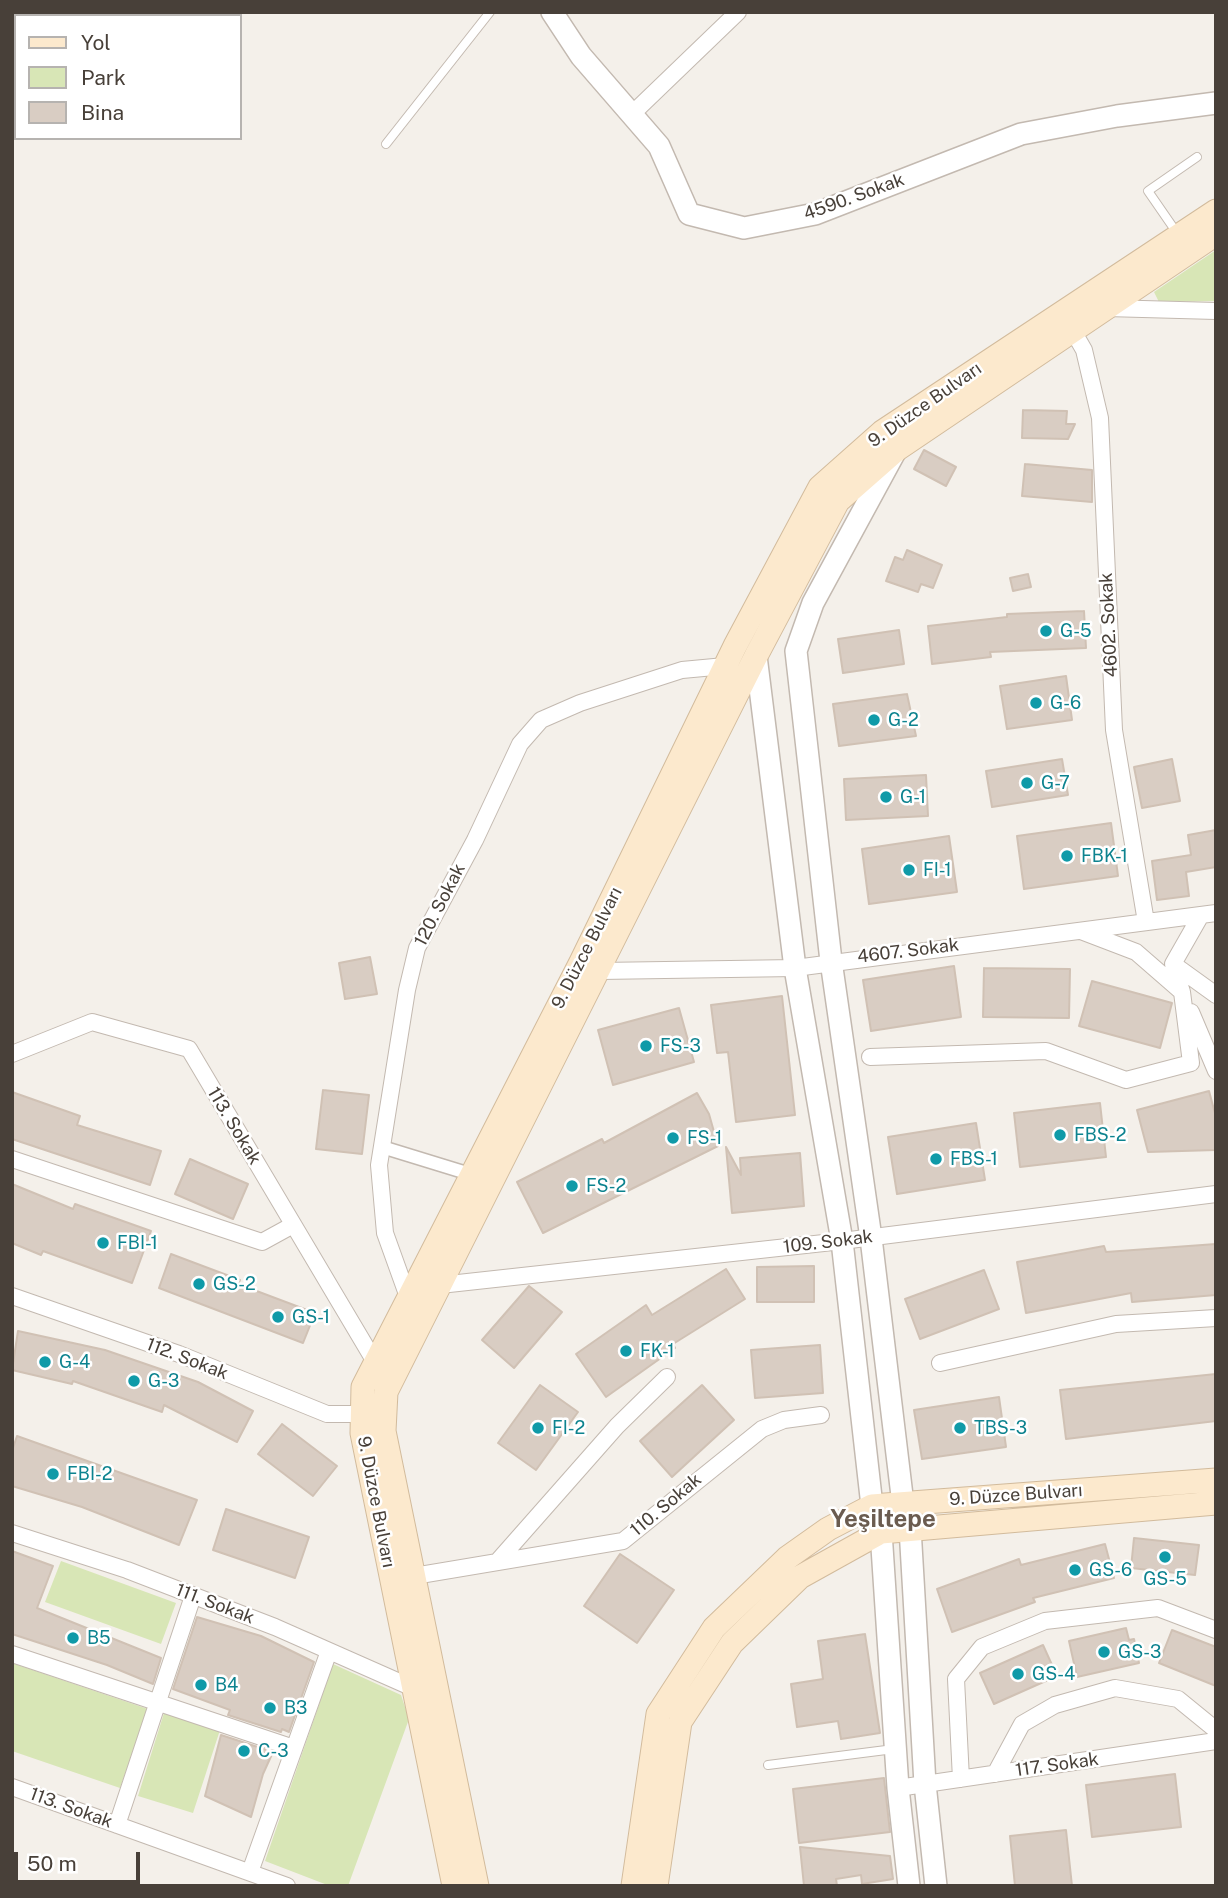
<!DOCTYPE html>
<html>
<head>
<meta charset="utf-8">
<style>
	body { margin:0 }
	#map { position:relative; width:1228px; height:1898px; overflow:hidden; background:#f4f0ea; font-family:"Public Sans",sans-serif }
	canvas { display:block }
	.frame { position:absolute; inset:0; border:14px solid #484039; pointer-events:none }
	.legend { position:absolute; left:14px; top:14px; width:228px; height:126px; box-sizing:border-box; background:#fff; border:2px solid #b6b3b0; margin:0; padding:9px 12px; list-style:none; font-size:21px; color:#484039 }
	.legend li { display:flex; align-items:center; gap:14px; height:35px }
	.legend b { width:35px; border:2px solid #b6b3b0 }
	.scale { position:absolute; left:14px; top:1852px; width:126px; height:32px; box-sizing:border-box; border:4px solid #484039; border-top:0; padding-left:9px; font-size:21px; line-height:24px; white-space:nowrap; color:#484039; -webkit-text-stroke:5px #fff; paint-order:stroke }
</style>
</head>
<body>
<div id="map">
<canvas width="1228" height="1898"></canvas>
<div class="frame"></div>
<ul class="legend">
<li><b style="height:9px;background:#fce9cd"></b>Yol</li>
<li><b style="height:19px;background:#d8e6b6"></b>Park</li>
<li><b style="height:19px;background:#d9cdc3"></b>Bina</li>
</ul>
<div class="scale">50 m</div>
</div>
<script>
const g = document.querySelector('canvas').getContext('2d');
g.lineJoin = 'round';
function paint(path, color) { g.fillStyle = color; g.fill(path, 'evenodd'); }
const shape = rows => new Path2D(rows.map(r => 'M' + r).join(''));
function stroke(path, color, width, dash) { g.strokeStyle = color; g.lineWidth = width; g.lineCap = dash ? 'butt' : 'round'; g.setLineDash(dash || []); g.stroke(path); }
function drawText(font, color, halo, rows, align = 'center') {
  g.font = font + ' "Public Sans",sans-serif'; g.lineWidth = 5; g.setLineDash([]); g.textBaseline = 'middle'; g.strokeStyle = halo; g.fillStyle = color; for (const [text, x, y, turn = 0] of rows) {
    g.save(); g.translate(x, y); g.rotate((+turn || 0) * Math.PI / 180); g.textAlign = isNaN(turn) ? turn : align; if (halo) g.strokeText(text, 0, 0); g.fillText(text, 0, 0); g.restore();
  }
}
const green = shape([
	[1216,250,1216,301,1159,302,1154,292],
	[61,1561,176,1603,161,1644,45,1602],
	[12,1663,148,1709,120,1788,12,1751],
	[333,1664,401,1695,409,1719,348,1886,330,1886,265,1861],
	[164,1713,220,1730,193,1813,138,1796]
]);
const building = shape([
	[1023,410,1067,411,1066,424,1075,424,1068,439,1022,438,1023,410],
	[924,450,956,467,946,486,914,469,924,450],
	[1025,464,1092,470,1092,502,1022,496,1025,464],
	[907,550,942,565,933,588,921,584,918,592,886,581,895,557,903,560,907,550],
	[1028,574,1031,587,1013,591,1010,578,1028,574],
	[1084,611,1086,648,990,652,991,657,932,664,928,626,1007,617,1007,614,1084,611],
	[899,630,904,664,843,673,838,639,899,630],
	[1066,676,1072,720,1007,729,1000,686,1066,676],
	[907,694,916,736,839,746,833,704,907,694],
	[1062,759,1068,795,992,807,986,771,1062,759],
	[1172,759,1180,801,1142,808,1134,767,1172,759],
	[926,775,928,816,846,820,844,779,926,775],
	[1111,823,1118,876,1024,889,1017,836,1111,823],
	[1216,830,1216,867,1186,872,1189,896,1157,900,1152,861,1191,855,1188,835,1216,830],
	[949,836,957,892,869,904,862,849,949,836],
	[370,957,377,994,345,999,339,963,370,957],
	[954,966,961,1017,871,1031,863,980,954,966],
	[984,968,1070,969,1069,1018,983,1017,984,968],
	[1092,981,1172,1003,1160,1048,1079,1026,1092,981],
	[782,996,795,1115,736,1122,728,1052,717,1053,711,1005,782,996],
	[679,1008,694,1062,613,1085,598,1030,679,1008],
	[323,1090,369,1095,362,1154,316,1149,323,1090],
	[1209,1091,1216,1117,1216,1150,1148,1152,1137,1110,1209,1091],
	[12,1092,80,1116,77,1125,161,1151,150,1185,12,1139,12,1092],
	[697,1093,709,1114,718,1146,543,1233,517,1182,602,1139,604,1143,697,1093],
	[1100,1103,1106,1157,1020,1167,1014,1113,1100,1103],
	[976,1123,985,1180,897,1194,888,1137,976,1123],
	[726,1147,741,1175,740,1158,800,1153,804,1206,732,1213,726,1147],
	[190,1159,248,1184,233,1219,175,1194,190,1159],
	[12,1184,73,1209,75,1204,151,1231,132,1283,43,1251,41,1255,12,1243,12,1184],
	[1216,1244,1216,1295,1132,1302,1131,1293,1026,1313,1017,1262,1104,1246,1106,1252,1216,1244],
	[171,1254,240,1280,238,1284,315,1313,303,1343,159,1288,171,1254],
	[814,1266,814,1302,757,1302,757,1267,814,1266],
	[726,1269,745,1299,673,1344,675,1348,606,1397,576,1354,646,1305,652,1315,726,1269],
	[984,1270,999,1309,920,1339,905,1299,984,1270],
	[529,1286,562,1312,514,1368,482,1340,529,1286],
	[18,1331,105,1350,198,1382,253,1411,237,1442,164,1405,162,1412,73,1381,72,1384,12,1370,18,1331],
	[820,1345,823,1393,755,1398,751,1350,820,1345],
	[1216,1374,1216,1421,1066,1439,1060,1390,1216,1374],
	[540,1385,578,1412,536,1470,498,1443,540,1385],
	[702,1385,734,1420,672,1477,640,1441,702,1385],
	[999,1397,1006,1447,922,1459,914,1410,999,1397],
	[282,1424,337,1466,313,1496,258,1454,282,1424],
	[17,1436,197,1500,179,1545,82,1507,12,1486,12,1451,17,1436],
	[226,1509,309,1537,295,1578,213,1550,226,1509],
	[1134,1538,1199,1545,1195,1575,1131,1568,1134,1538],
	[1105,1544,1114,1578,1033,1598,1035,1602,952,1632,937,1589,1019,1559,1021,1565,1105,1544],
	[12,1551,53,1566,37,1608,161,1658,153,1684,107,1665,12,1634,12,1551],
	[620,1554,674,1590,637,1643,584,1606,620,1554],
	[197,1617,261,1636,314,1662,289,1732,282,1729,281,1732,228,1715,230,1710,173,1689,197,1617],
	[1126,1628,1129,1640,1134,1639,1139,1663,1077,1677,1069,1641,1126,1628],
	[1172,1630,1216,1647,1216,1686,1159,1663,1172,1630],
	[865,1634,880,1733,841,1739,838,1721,797,1727,791,1684,823,1679,818,1641,865,1634],
	[1043,1645,1057,1676,994,1704,980,1673,1043,1645],
	[221,1735,273,1752,263,1774,251,1817,205,1796,221,1735],
	[1175,1774,1181,1827,1092,1837,1086,1785,1175,1774],
	[884,1778,890,1832,799,1843,793,1789,884,1778],
	[1066,1830,1072,1886,1015,1886,1010,1836,1066,1830],
	[800,1847,890,1856,893,1879,862,1884,861,1875,836,1879,837,1886,804,1886,800,1847]
]);
const service = shape([
	[386,144,490,12],
	[1177,233,1148,191,1197,157],
	[768,1765,894,1749]
]);
const pedestrian = shape([
	[382,1147,470,1174]
]);
const minor = shape([
	[632,114,738,12],
	[1106,308,1216,311],
	[1073,331,1084,350,1100,418,1114,730,1146,922],
	[1173,964,1216,995],
	[600,971,795,968,1216,913],
	[1182,992,1173,964,1201,915],
	[1191,1012,1216,1071],
	[12,1054,92,1022,189,1049,375,1362],
	[870,1057,1046,1051,1126,1080,1191,1063,1182,992,1136,952,1081,931],
	[12,1159,262,1242,293,1225],
	[440,1285,842,1241,1216,1194],
	[12,1296,179,1354,327,1414,362,1414],
	[408,1297,385,1233,379,1165,407,990,417,948,475,840,520,744,541,720,580,703,682,670,725,666],
	[940,1363,1116,1324,1216,1318],
	[12,1533,127,1570,275,1627,413,1688],
	[497,1562,617,1426,667,1377],
	[414,1576,623,1541,762,1429,784,1420,821,1415],
	[12,1654,294,1748],
	[995,1774,1022,1724,1055,1705,1115,1688,1178,1699,1216,1730],
	[961,1779,956,1679,982,1647,1045,1621,1158,1608,1216,1630],
	[12,1787,287,1886],
	[898,1788,1216,1741],
	[117,1825,193,1596],
	[250,1872,329,1651]
]);
const tertiary = shape([
	[552,12,581,56,659,146,689,214,744,228,815,214,1021,134,1117,116,1216,103],
	[895,452,813,603,796,651,831,961,871,1238,903,1504],
	[756,656,795,968,842,1241,872,1506],
	[910,1528,925,1784,936,1886],
	[881,1532,898,1788,909,1886]
]);
const secondary = shape([
	[454,1886,362,1433,363,1387,581,962,735,646,820,487,882,432,1216,211],
	[477,1886,384,1431,386,1392,756,656,838,501,896,450,1216,234],
	[633,1886,658,1714,714,1628,787,1558,828,1529,872,1506,1216,1480],
	[656,1886,680,1722,732,1643,800,1577,881,1532,1216,1503]
]);
const markers = [
	[1046,631,7,"#0f9aa8"],
	[1036,703,7,"#0f9aa8"],
	[874,720,7,"#0f9aa8"],
	[1027,783,7,"#0f9aa8"],
	[886,797,7,"#0f9aa8"],
	[1067,856,7,"#0f9aa8"],
	[909,870,7,"#0f9aa8"],
	[646,1046,7,"#0f9aa8"],
	[1060,1135,7,"#0f9aa8"],
	[673,1138,7,"#0f9aa8"],
	[936,1159,7,"#0f9aa8"],
	[572,1186,7,"#0f9aa8"],
	[103,1243,7,"#0f9aa8"],
	[199,1284,7,"#0f9aa8"],
	[278,1317,7,"#0f9aa8"],
	[626,1351,7,"#0f9aa8"],
	[45,1362,7,"#0f9aa8"],
	[134,1381,7,"#0f9aa8"],
	[538,1428,7,"#0f9aa8"],
	[960,1428,7,"#0f9aa8"],
	[53,1474,7,"#0f9aa8"],
	[1165,1557,7,"#0f9aa8"],
	[1075,1570,7,"#0f9aa8"],
	[73,1638,7,"#0f9aa8"],
	[1104,1652,7,"#0f9aa8"],
	[1018,1674,7,"#0f9aa8"],
	[201,1685,7,"#0f9aa8"],
	[270,1708,7,"#0f9aa8"],
	[244,1751,7,"#0f9aa8"]
];
const streetNames = [
	["4590. Sokak",854,197,-20],
	["9. Düzce Bulvarı",925,405,-35],
	["4602. Sokak",1109,625,-93],
	["120. Sokak",440,905,-63],
	["9. Düzce Bulvarı",587,948,-63],
	["4607. Sokak",908,951,-7],
	["113. Sokak",234,1126,59],
	["109. Sokak",828,1242,-7],
	["112. Sokak",187,1359,21],
	["9. Düzce Bulvarı",1016,1495,-4],
	["9. Düzce Bulvarı",376,1502,79],
	["110. Sokak",666,1505,-40],
	["111. Sokak",215,1604,21],
	["117. Sokak",1057,1765,-8],
	["113. Sokak",71,1808,20]
];
const cultureNames = [
	["G-5",1060,631],
	["G-6",1050,703],
	["G-2",888,720],
	["G-7",1041,783],
	["G-1",900,797],
	["FBK-1",1081,856],
	["FI-1",923,870],
	["FS-3",660,1046],
	["FBS-2",1074,1135],
	["FS-1",687,1138],
	["FBS-1",950,1159],
	["FS-2",586,1186],
	["FBI-1",117,1243],
	["GS-2",213,1284],
	["GS-1",292,1317],
	["FK-1",640,1351],
	["G-4",59,1362],
	["G-3",148,1381],
	["FI-2",552,1428],
	["TBS-3",974,1428],
	["FBI-2",67,1474],
	["GS-6",1089,1570],
	["GS-5",1165,1579,"center"],
	["B5",87,1638],
	["GS-3",1118,1652],
	["GS-4",1032,1674],
	["B4",215,1685],
	["B3",284,1708],
	["C-3",258,1751]
];
const districtNames = [
	["Yeşiltepe",883,1520]
];
paint(green, '#d8e6b6');
paint(building, '#d9cdc3');
stroke(building, '#d0c1b4', 2);
stroke(service, '#c3b9b0', 10);
stroke(pedestrian, '#c3b9b0', 15);
stroke(minor, '#c3b9b0', 18);
stroke(tertiary, '#c3b9b0', 24);
stroke(secondary, '#d2bb9c', 25);
stroke(service, '#fff', 8);
stroke(pedestrian, '#fff', 12);
stroke(minor, '#fff', 16);
stroke(tertiary, '#fff', 21);
stroke(secondary, '#fce9cd', 23);
for (const [x, y, r, color] of markers) { const dot = new Path2D(); dot.arc(x, y, r, 0, 2 * Math.PI); g.fillStyle = color; g.fill(dot); stroke(dot, '#fff', 2.5); }
drawText('18px', '#484039', '#fff', streetNames);
drawText('18px', '#0d838f', '#fff', cultureNames, 'left');
drawText('bold 24px', '#6b5c50', '#fff', districtNames);
</script>
</body>
</html>
